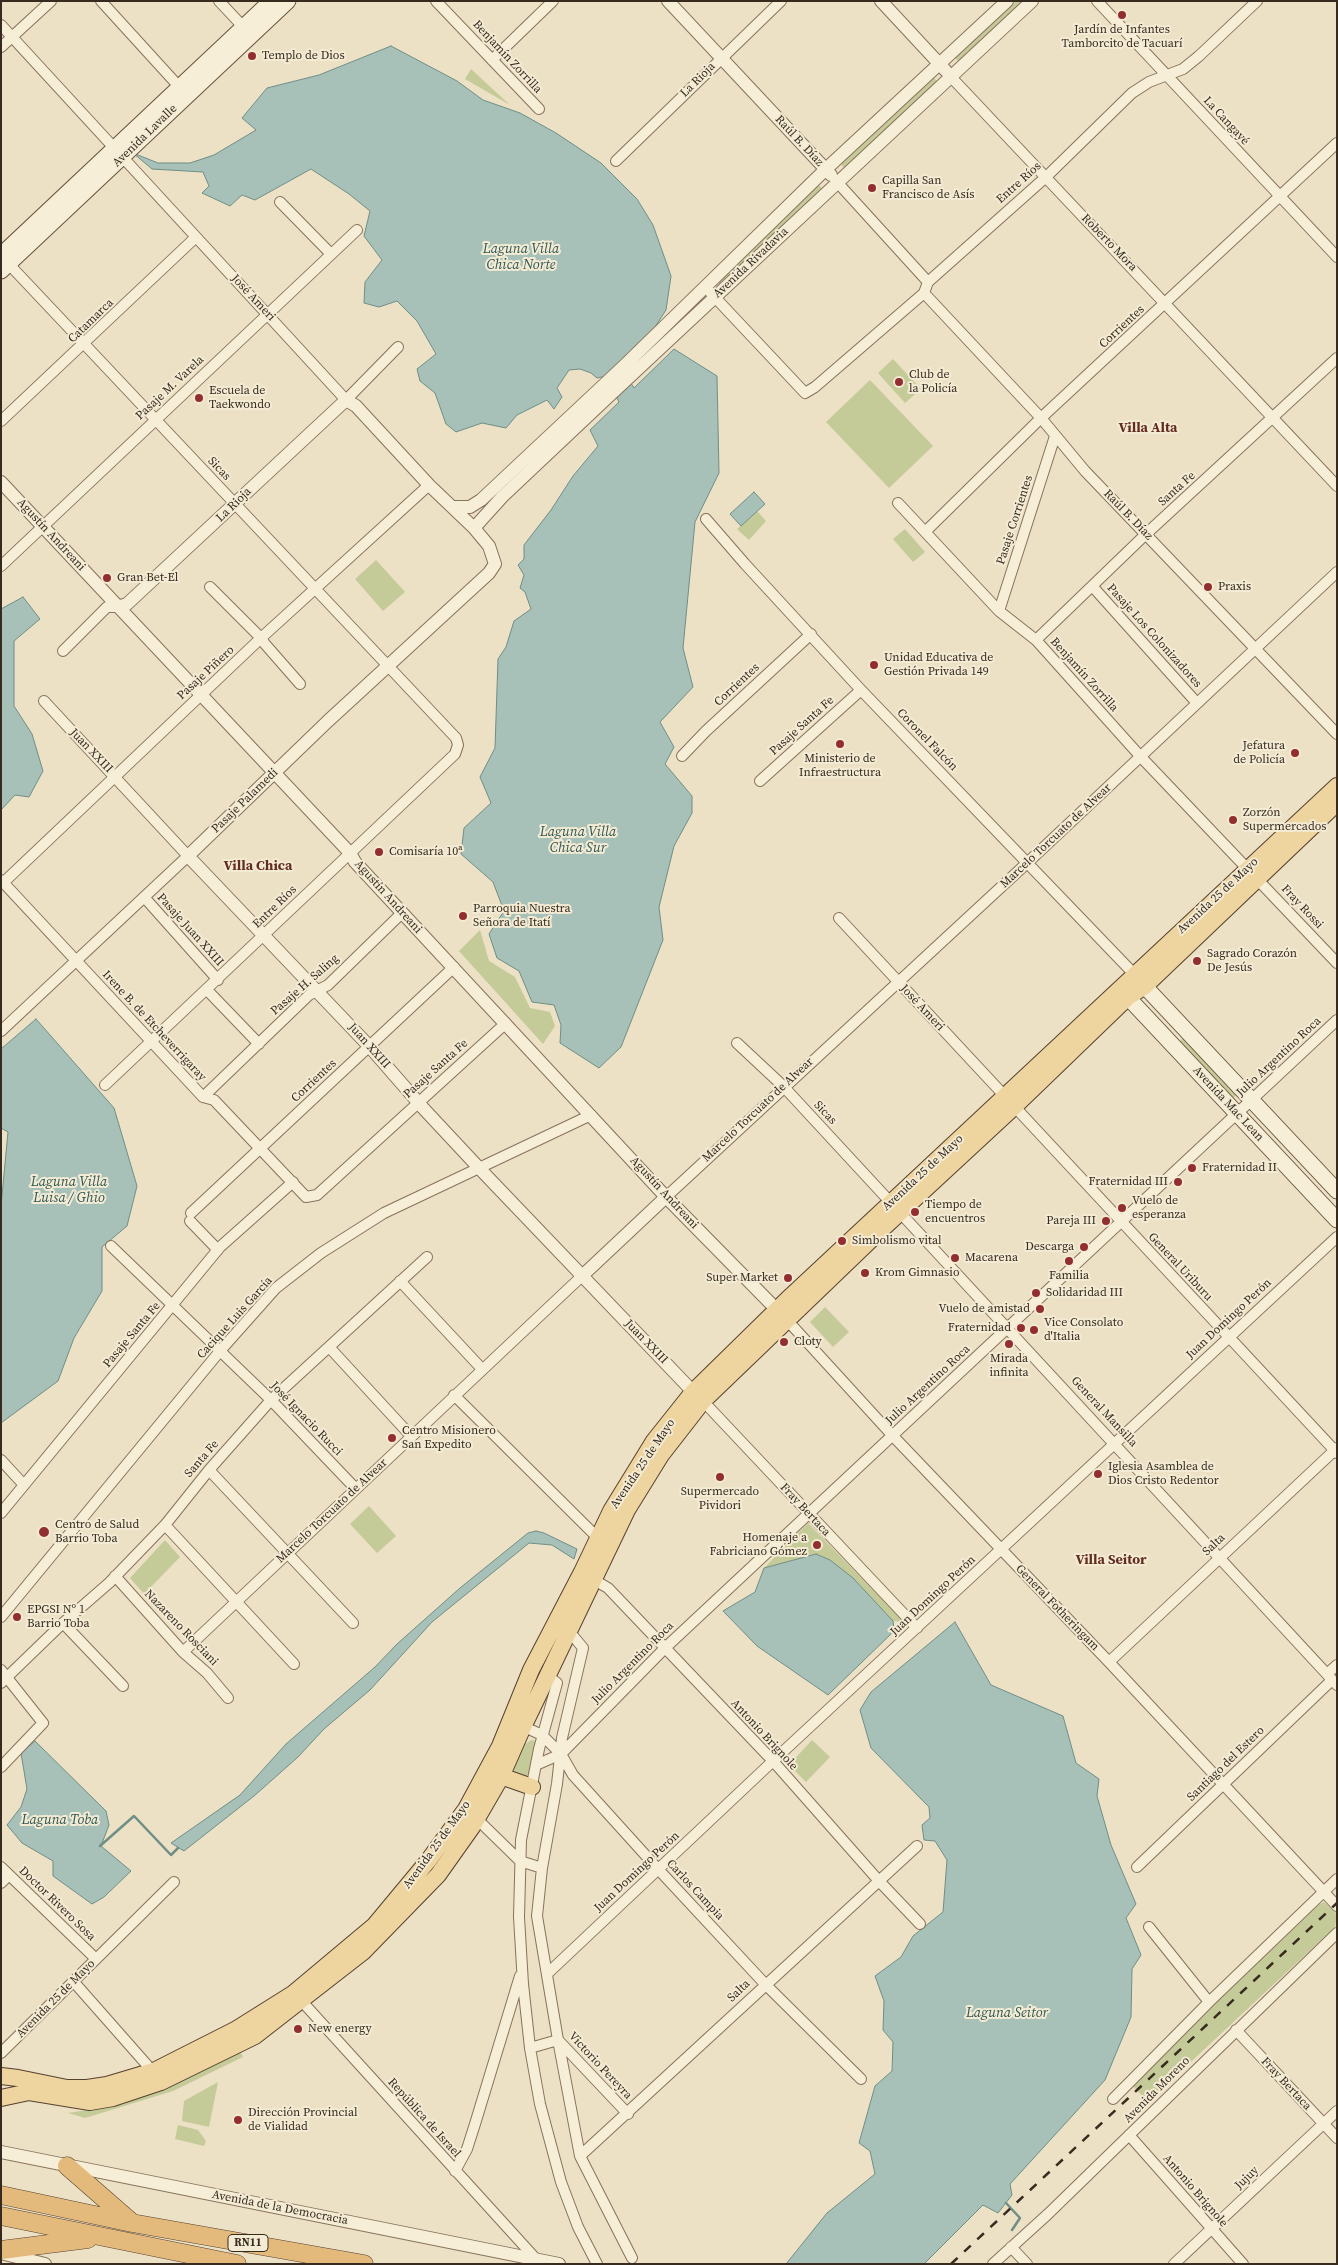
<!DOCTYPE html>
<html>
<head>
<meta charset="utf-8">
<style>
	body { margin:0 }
	#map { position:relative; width:1338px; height:2265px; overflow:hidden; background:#ece0c5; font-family:"Source Serif 4",serif }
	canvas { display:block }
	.frame { position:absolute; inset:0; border:2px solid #372b1f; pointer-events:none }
</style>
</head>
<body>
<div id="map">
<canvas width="1338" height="2265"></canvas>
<div class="frame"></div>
</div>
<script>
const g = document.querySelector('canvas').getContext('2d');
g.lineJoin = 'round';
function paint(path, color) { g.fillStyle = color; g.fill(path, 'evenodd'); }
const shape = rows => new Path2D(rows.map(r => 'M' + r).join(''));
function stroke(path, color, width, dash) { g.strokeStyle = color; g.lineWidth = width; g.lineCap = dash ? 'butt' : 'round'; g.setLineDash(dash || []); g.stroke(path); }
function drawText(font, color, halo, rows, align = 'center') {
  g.font = font + ' "Source Serif 4",serif'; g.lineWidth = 4; g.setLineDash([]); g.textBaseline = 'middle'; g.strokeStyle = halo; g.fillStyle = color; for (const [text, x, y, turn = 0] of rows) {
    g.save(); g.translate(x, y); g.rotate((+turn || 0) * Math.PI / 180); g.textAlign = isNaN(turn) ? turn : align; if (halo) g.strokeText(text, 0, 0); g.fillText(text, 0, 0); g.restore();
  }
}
const green = shape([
	[1016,1,1023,1,959,62,955,58],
	[471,69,510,105,465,79],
	[934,78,937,81,844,169,841,164],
	[818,185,822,188,719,284,716,280],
	[893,359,921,389,905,403,878,373],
	[870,380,933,446,889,488,826,422],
	[757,511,766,521,749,540,737,529],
	[905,529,925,552,913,562,893,539],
	[376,560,405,592,383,611,355,579],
	[480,930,489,961,515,977,530,1008,550,1012,555,1026,543,1044,459,951],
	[1183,1038,1237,1095,1232,1099,1178,1043],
	[825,1307,849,1332,833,1347,810,1322],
	[369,1506,396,1536,377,1553,350,1524],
	[808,1523,904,1622,893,1621,853,1578,830,1560,816,1554,764,1568],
	[165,1540,180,1557,144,1594,130,1578],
	[531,1740,536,1741,529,1774,523,1778,514,1772,514,1764,520,1748],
	[812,1740,830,1757,806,1782,789,1765],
	[1324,1902,1337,1914,1335,1927,1148,2102,1132,2085,1314,1907],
	[239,2049,243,2057,173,2091,85,2118,68,2113,124,2104,175,2082],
	[218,2082,209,2127,182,2121,184,2101],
	[178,2125,198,2130,206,2141,204,2146,175,2139]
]);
const water = shape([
	[391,46,457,81,483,100,520,113,556,133,601,163,637,199,653,225,671,276,666,310,648,338,619,364,634,388,674,349,717,376,719,473,695,522,683,648,693,687,660,722,674,747,665,764,692,796,692,813,674,846,659,907,663,940,621,1047,599,1068,560,1043,561,1025,554,1005,532,1002,519,971,497,958,489,934,504,911,493,882,461,854,464,828,491,803,480,777,495,748,498,659,506,647,514,621,531,609,525,592,520,588,524,575,518,565,524,559,524,545,551,510,573,476,598,446,590,430,619,402,606,376,597,378,591,373,580,369,569,370,557,388,562,397,554,409,547,400,517,415,506,428,482,423,456,432,446,424,435,393,420,381,417,369,436,354,417,321,397,301,379,307,364,303,365,282,382,260,364,236,370,211,349,194,311,169,255,200,242,195,230,206,202,193,209,186,203,172,152,169,133,153,158,163,190,163,214,155,256,130,242,118,267,88,319,75,391,46],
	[754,492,765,504,741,526,730,514,754,492],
	[23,597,40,619,14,641,14,706,32,734,43,771,29,797,15,795,1,810,1,609,23,597],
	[36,1019,114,1108,137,1186,127,1226,102,1247,102,1291,74,1338,58,1381,1,1423,1,1206,8,1132,1,1128,1,1049,36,1019],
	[536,1531,544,1533,577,1549,574,1559,552,1545,529,1543,432,1622,370,1690,324,1729,298,1757,254,1796,184,1851,171,1843,240,1795,286,1744,375,1667,397,1644,460,1588,528,1533,536,1531],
	[816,1554,830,1560,853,1578,893,1621,894,1629,891,1634,828,1695,757,1646,723,1611,755,1592,764,1568,816,1554],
	[955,1622,991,1685,1063,1716,1076,1763,1099,1779,1097,1796,1111,1845,1136,1904,1126,1918,1141,1955,1132,1969,1131,2017,1105,2080,1010,2184,1012,2195,998,2213,983,2205,924,2264,786,2264,827,2213,875,2174,870,2151,859,2143,875,2086,892,2071,893,2042,883,2030,884,2001,875,1976,901,1957,913,1936,943,1912,947,1860,935,1841,924,1840,922,1825,930,1818,929,1807,871,1748,860,1710,871,1692,955,1622],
	[35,1741,106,1811,109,1825,101,1846,131,1871,104,1897,92,1904,53,1876,53,1861,22,1843,7,1825,21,1807,27,1789,21,1753,35,1741]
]);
const stream = shape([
	[100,1846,134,1816,171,1855,178,1848],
	[1006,2203,1020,2218,1012,2230]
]);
const minor = shape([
	[101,1,183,91],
	[219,1,248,32],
	[436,1,539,109],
	[1097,1,1337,257],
	[1,25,346,400,398,347],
	[1,47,51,1],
	[492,60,553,1],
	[951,77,1337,486],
	[616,161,781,1],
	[837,182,928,282],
	[280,202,331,254],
	[5,260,456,738,458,745,455,754,105,1085],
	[710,292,805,393,815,387,924,293,928,282,1046,177,1132,93,1149,82,1183,69,1199,56,1257,1],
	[924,293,1041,418,1085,471,1337,734],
	[1,421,196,237],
	[898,503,999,611,1036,640,1140,756,1337,963],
	[706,519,745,564,861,690,1135,975],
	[926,531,1041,418,1337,143],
	[1,566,357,230],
	[210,587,261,638,265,644,300,684],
	[1093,587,1196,702],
	[999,611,1055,436],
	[1036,640,1146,534,1337,358],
	[63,651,107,607,118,607],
	[682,756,706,731,811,634],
	[760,781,861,690],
	[1,880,203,1097,214,1100,306,1197,317,1195,506,1023],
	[4,882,261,638,429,485],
	[144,897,218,980],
	[839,918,1337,1453],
	[207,990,259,1044],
	[1,1031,188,856,44,701],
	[737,1043,783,1086,1337,1685],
	[203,1097,309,995,328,985,402,913],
	[666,1197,1026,864,1337,572],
	[191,1213,454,967],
	[190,1221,218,1250],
	[111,1246,271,1400,356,1489],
	[400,1281,482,1369],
	[787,1320,892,1435,1109,1662,1337,1906],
	[329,1347,411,1436],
	[454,1395,601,1541],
	[703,1401,917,1628],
	[1,1460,24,1485],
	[209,1470,353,1623],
	[1,1513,220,1247,293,1182],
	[165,1525,294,1664],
	[115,1576,183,1652,207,1673,228,1698],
	[589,1577,608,1588,773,1761,879,1881,920,1924],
	[1,1617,220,1351,276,1288,321,1253,384,1213,591,1115],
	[63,1623,123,1686],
	[569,1631,583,1648,562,1738,557,1784,542,1868,537,1916,558,2040,628,2114],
	[183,1652,582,1276],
	[1109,1662,1337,1448],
	[1,1670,43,1723,1,1767],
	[1327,1674,1337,1665],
	[548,1676,557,1683,539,1749,521,1840,519,1917,523,1984,530,2048,540,2104,561,2182,578,2227,597,2264],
	[1,1683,63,1623,109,1583,165,1525,209,1470,271,1400,427,1257],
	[518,1724,542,1735,561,1754,573,1775,658,1869,765,1984,861,2079],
	[536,1765,561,1754,665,1648,1337,1020],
	[477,1819,520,1861,542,1868],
	[1,1867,96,1959],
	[1137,1867,1332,1680],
	[1,1883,9,1875],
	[1149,1927,1209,2002],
	[547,1974,773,1761,1337,1237],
	[73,1981,155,2074],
	[298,1997,536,2259],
	[1236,2030,1337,2138],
	[530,2048,558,2040,580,2156,632,2258],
	[1,2053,174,1882],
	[1113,2099,1209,2002,1337,1879],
	[1129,2135,1243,2264],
	[580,2156,917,1846],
	[455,2171,467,2149,475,2124,520,1976],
	[1011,2247,1027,2264],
	[993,2264,1048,2214,1337,1933],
	[1174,2264,1337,2111]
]);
const tertiary = shape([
	[668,1,831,175],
	[881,1,946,71],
	[1,482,350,853,355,862,666,1197,782,1315],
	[455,507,470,507,481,500,625,365,826,169,1007,1],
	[474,528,502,497,607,398,1032,1],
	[118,607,127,604,346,400,356,406,429,485,474,528,489,546,495,564,489,573,328,721,188,856,369,1046,423,1108,480,1169,699,1398],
	[582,1276,666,1197],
	[1,2152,559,2264],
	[1,2253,45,2264]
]);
const secondary = shape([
	[1,255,271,1],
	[1,271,288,1],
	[1136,977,1337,1191],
	[1120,989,1337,1220]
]);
const primary = shape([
	[492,1773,532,1787],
	[1,2076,18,2078,67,2088,87,2088,107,2085,154,2071,235,2030,294,1993,374,1926,428,1861,466,1809,500,1746,531,1670,582,1572,611,1511,654,1441,693,1392,791,1296,1337,786],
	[1,2098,29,2092,90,2102,113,2098,161,2082,255,2036,363,1952,438,1875,472,1827,501,1777,523,1727,627,1510,661,1455,703,1401,881,1230,1014,1107,1128,997,1145,986,1337,803]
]);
const trunk = shape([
	[67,2166,130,2221],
	[1,2195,132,2223,364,2264],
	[1,2216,237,2264],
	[1,2250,88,2239]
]);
const rail = shape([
	[951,2264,1337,1903]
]);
const markers = [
	[1122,15,5,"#932e30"],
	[252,56,5,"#932e30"],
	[872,188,5,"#932e30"],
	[899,382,5,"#932e30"],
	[199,398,5,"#932e30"],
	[107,578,5,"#932e30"],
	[1208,587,5,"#932e30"],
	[874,665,5,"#932e30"],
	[840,744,5,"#932e30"],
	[1295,753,5,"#932e30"],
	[1233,820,5,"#932e30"],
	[379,852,5,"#932e30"],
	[463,916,5,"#932e30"],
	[1197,961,5,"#932e30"],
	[1192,1168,5,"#932e30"],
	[1178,1182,5,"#932e30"],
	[1122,1208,5,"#932e30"],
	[915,1212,5,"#932e30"],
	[1106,1221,5,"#932e30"],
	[842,1241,5,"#932e30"],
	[1084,1247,5,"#932e30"],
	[955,1258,5,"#932e30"],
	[1069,1261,5,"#932e30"],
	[865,1273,5,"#932e30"],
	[788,1278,5,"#932e30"],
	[1036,1293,5,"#932e30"],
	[1040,1309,5,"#932e30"],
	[1021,1328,5,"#932e30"],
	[1034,1330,5,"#932e30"],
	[784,1342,5,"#932e30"],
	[1009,1344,5,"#932e30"],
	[392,1438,5,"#932e30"],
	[1098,1474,5,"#932e30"],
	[720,1477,5,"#932e30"],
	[44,1532,6,"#932e30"],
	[817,1545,5,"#932e30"],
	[17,1617,5,"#932e30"],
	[298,2029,5,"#932e30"],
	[238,2120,5,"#932e30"]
];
const shields = [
	[248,2243,40]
];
const shieldNames = [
	["RN11",248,2243]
];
const poiNames = [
	["Jardín de Infantes",1122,30,"center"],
	["Tamborcito de Tacuarí",1122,44,"center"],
	["Templo de Dios",262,56],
	["Capilla San",882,181],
	["Francisco de Asís",882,195],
	["Club de",909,375],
	["la Policía",909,389],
	["Escuela de",209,391],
	["Taekwondo",209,405],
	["Gran Bet-El",117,578],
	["Praxis",1218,587],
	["Unidad Educativa de",884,658],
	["Gestión Privada 149",884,672],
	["Jefatura",1285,746,"right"],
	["de Policía",1285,760,"right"],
	["Ministerio de",840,759,"center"],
	["Infraestructura",840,773,"center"],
	["Zorzón",1243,813],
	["Supermercados",1243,827],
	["Comisaría 10ª",389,852],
	["Parroquia Nuestra",473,909],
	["Señora de Itatí",473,923],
	["Sagrado Corazón",1207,954],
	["De Jesús",1207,968],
	["Fraternidad II",1202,1168],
	["Fraternidad III",1168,1182,"right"],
	["Vuelo de",1132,1201],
	["esperanza",1132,1215],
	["Tiempo de",925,1205],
	["encuentros",925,1219],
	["Pareja III",1096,1221,"right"],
	["Simbolismo vital",852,1241],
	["Descarga",1074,1247,"right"],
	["Macarena",965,1258],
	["Krom Gimnasio",875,1273],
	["Familia",1069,1276,"center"],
	["Super Market",778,1278,"right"],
	["Solidaridad III",1046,1293],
	["Vuelo de amistad",1030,1309,"right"],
	["Vice Consolato",1044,1323],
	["d'Italia",1044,1337],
	["Fraternidad",1011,1328,"right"],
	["Cloty",794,1342],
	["Mirada",1009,1359,"center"],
	["infinita",1009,1373,"center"],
	["Centro Misionero",402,1431],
	["San Expedito",402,1445],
	["Iglesia Asamblea de",1108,1467],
	["Dios Cristo Redentor",1108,1481],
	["Supermercado",720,1492,"center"],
	["Pividori",720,1506,"center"],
	["Centro de Salud",55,1525],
	["Barrio Toba",55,1539],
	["Homenaje a",807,1538,"right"],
	["Fabriciano Gómez",807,1552,"right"],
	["EPGSI Nº 1",27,1610],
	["Barrio Toba",27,1624],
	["New energy",308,2029],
	["Dirección Provincial",248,2113],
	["de Vialidad",248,2127]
];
const streetNames = [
	["Benjamín Zorrilla",507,57,47],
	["La Rioja",698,80,-45],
	["La Cangayé",1226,121,47],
	["Avenida Lavalle",145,136,-44],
	["Raúl B. Díaz",799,141,47],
	["Entre Ríos",1019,183,-42],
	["Roberto Mora",1109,243,46],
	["Avenida Rivadavia",751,263,-43],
	["José Ameri",253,298,47],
	["Catamarca",91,321,-44],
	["Corrientes",1122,327,-43],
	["Pasaje M. Varela",170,388,-43],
	["Sicas",219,469,47],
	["Santa Fe",1177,489,-42],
	["La Rioja",234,505,-44],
	["Raúl B. Díaz",1128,515,46],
	["Pasaje Corrientes",1015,520,-72],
	["Agustín Andreani",51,535,47],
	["Pasaje Los Colonizadores",1154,636,48],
	["Pasaje Piñero",206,673,-43],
	["Benjamín Zorrilla",1084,675,48],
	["Corrientes",737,685,-43],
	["Pasaje Santa Fe",802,726,-42],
	["Coronel Falcón",927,740,46],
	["Juan XXIII",91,751,46],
	["Pasaje Palamedi",245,801,-44],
	["Marcelo Torcuato de Alvear",1056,836,-43],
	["Avenida 25 de Mayo",1218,896,-43],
	["Agustín Andreani",388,897,48],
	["Entre Ríos",275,907,-44],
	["Fray Rossi",1302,907,47],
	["Pasaje Juan XXIII",190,930,48],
	["Pasaje H. Saling",305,985,-41],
	["José Ameri",922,1008,47],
	["Irene B. de Etcheverrigaray",154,1026,47],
	["Juan XXIII",369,1046,48],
	["Julio Argentino Roca",1279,1057,-43],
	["Pasaje Santa Fe",436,1069,-42],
	["Corrientes",314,1081,-43],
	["Avenida Mac Lean",1228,1104,47],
	["Marcelo Torcuato de Alvear",758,1110,-43],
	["Sicas",825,1113,47],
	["Avenida 25 de Mayo",923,1173,-43],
	["Agustín Andreani",664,1193,47],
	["General Uriburu",1180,1267,47],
	["Cacique Luis García",235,1318,-48],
	["Juan Domingo Perón",1229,1319,-43],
	["Pasaje Santa Fe",132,1335,-50],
	["Juan XXIII",646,1342,46],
	["Julio Argentino Roca",928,1385,-43],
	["General Mansilla",1104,1412,47],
	["José Ignacio Rucci",306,1419,46],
	["Santa Fe",202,1459,-49],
	["Avenida 25 de Mayo",643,1464,-56],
	["Fray Bertaca",805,1510,47],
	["Marcelo Torcuato de Alvear",332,1511,-43],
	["Salta",1214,1545,-43],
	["Juan Domingo Perón",933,1596,-43],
	["General Fotheringam",1057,1608,46],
	["Nazareno Rosciani",181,1628,46],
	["Julio Argentino Roca",633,1663,-45],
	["Antonio Brignole",764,1735,47],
	["Santiago del Estero",1226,1764,-44],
	["Avenida 25 de Mayo",437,1845,-54],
	["Juan Domingo Perón",637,1872,-43],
	["Carlos Campia",695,1890,47],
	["Doctor Rivero Sosa",57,1904,44],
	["Salta",739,1991,-44],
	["Avenida 25 de Mayo",56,1999,-45],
	["Victorio Pereyra",600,2066,47],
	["Fray Bertaca",1286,2084,47],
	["Avenida Moreno",1157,2090,-45],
	["República de Israel",424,2118,48],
	["Jujuy",1247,2178,-44],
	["Antonio Brignole",1195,2191,49],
	["Avenida de la Democracia",280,2208,11]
];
const waterNames = [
	["Laguna Villa",521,249],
	["Chica Norte",521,265],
	["Laguna Villa",578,832],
	["Chica Sur",578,848],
	["Laguna Villa",69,1182],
	["Luisa / Ghio",69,1198],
	["Laguna Toba",60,1820],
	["Laguna Seitor",1007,2013]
];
const neighbourhoodNames = [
	["Villa Alta",1148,428],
	["Villa Chica",258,866],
	["Villa Seitor",1111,1560]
];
paint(green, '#c5ca99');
paint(water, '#a7c0b8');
stroke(water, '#6e8e86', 1);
stroke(stream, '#6e8e86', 2.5);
stroke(minor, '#87725c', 12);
stroke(tertiary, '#87725c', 14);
stroke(secondary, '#69533f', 17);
stroke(primary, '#554130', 18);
stroke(trunk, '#554130', 19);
stroke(minor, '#f7eed8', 10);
stroke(tertiary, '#f7eed8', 12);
stroke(secondary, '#f7eed8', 15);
stroke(primary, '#eed49f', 16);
stroke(trunk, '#e3ba7c', 18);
stroke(rail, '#372b1f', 2.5, [9, 9]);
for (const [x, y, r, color] of markers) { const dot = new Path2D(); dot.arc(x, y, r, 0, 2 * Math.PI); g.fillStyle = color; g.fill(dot); stroke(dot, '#f4ebd4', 2); }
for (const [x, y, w] of shields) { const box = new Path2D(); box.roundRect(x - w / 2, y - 8.5, w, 17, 4); g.fillStyle = '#f4ebd4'; g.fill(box); stroke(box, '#372b1f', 1); }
drawText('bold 11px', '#372b1f', null, shieldNames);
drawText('12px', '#372b1f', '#f4ebd4', poiNames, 'left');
drawText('12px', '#372b1f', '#f4ebd4', streetNames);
drawText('italic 14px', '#2f5754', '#f4ebd4', waterNames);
drawText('bold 14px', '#622d20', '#f4ebd4', neighbourhoodNames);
</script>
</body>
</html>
